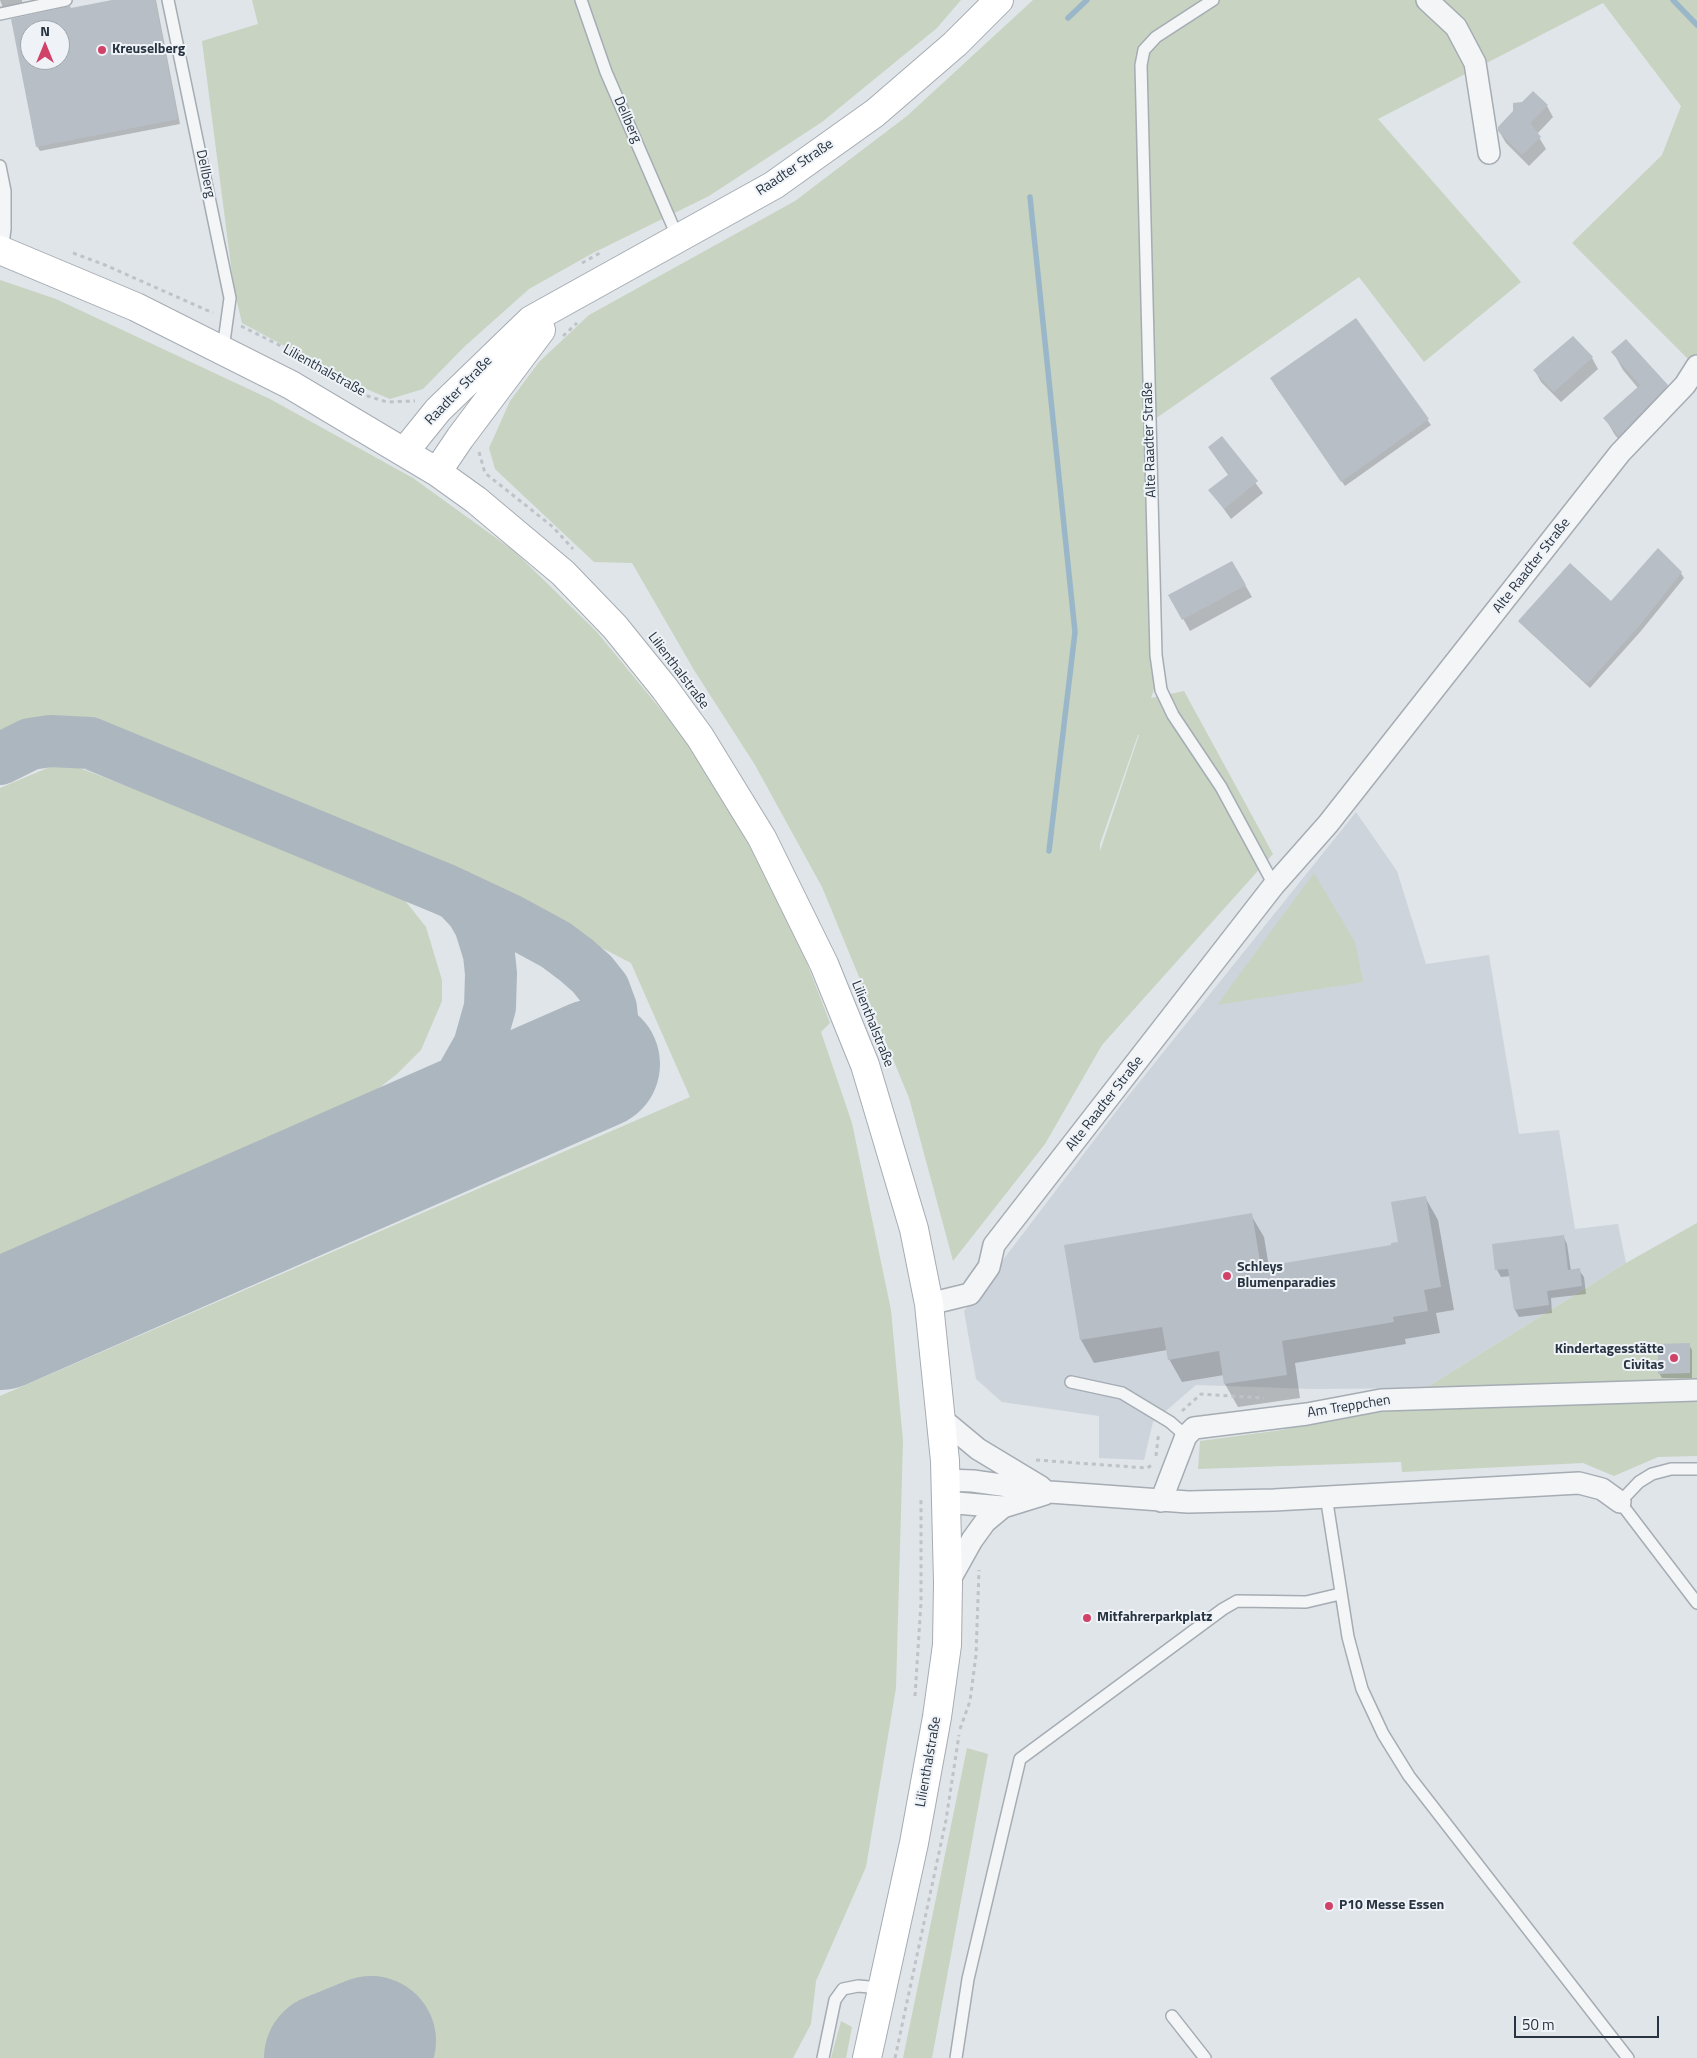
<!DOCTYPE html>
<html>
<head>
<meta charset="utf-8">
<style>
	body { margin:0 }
	#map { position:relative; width:1697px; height:2058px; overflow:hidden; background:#e0e5e9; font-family:"Titillium Web",sans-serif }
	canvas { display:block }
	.north { position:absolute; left:20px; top:20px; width:50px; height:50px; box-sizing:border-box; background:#eff3f7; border:1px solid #9fa7ae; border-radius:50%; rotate:0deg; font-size:14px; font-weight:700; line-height:20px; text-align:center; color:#283441 }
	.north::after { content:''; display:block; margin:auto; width:18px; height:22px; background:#d14269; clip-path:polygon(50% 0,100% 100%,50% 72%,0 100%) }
	.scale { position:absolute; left:1514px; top:2016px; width:145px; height:22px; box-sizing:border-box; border:2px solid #283441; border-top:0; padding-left:6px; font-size:15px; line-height:18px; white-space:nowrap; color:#283441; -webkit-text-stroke:4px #eff3f7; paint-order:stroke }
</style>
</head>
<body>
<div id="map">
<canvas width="1697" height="2058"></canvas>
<div class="north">N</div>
<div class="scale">50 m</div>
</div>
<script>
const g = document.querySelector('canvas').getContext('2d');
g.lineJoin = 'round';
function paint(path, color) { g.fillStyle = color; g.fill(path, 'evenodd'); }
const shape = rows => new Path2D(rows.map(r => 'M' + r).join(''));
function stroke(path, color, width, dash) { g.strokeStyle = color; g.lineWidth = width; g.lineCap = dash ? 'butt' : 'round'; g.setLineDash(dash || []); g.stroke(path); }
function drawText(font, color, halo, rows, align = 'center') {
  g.font = font + ' "Titillium Web",sans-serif'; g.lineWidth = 4; g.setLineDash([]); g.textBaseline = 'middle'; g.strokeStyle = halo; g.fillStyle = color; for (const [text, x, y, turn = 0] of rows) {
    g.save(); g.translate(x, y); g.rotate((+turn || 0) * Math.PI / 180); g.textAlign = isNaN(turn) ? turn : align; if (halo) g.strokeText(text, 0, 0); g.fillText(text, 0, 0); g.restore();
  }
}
const built = shape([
	[1356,812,1397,871,1426,964,1489,955,1519,1134,1559,1130,1575,1229,1618,1224,1626,1263,1426,1388,1312,1389,1196,1385,1153,1422,1144,1460,1099,1458,1099,1416,1002,1402,976,1379,964,1311,1121,1105]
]);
const green = shape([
	[252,0,961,0,937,28,822,122,709,196,593,253,529,289,464,347,423,389,390,399,357,385,242,323,234,289,202,41,258,24],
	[1033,0,1697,0,1697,368,1572,243,1662,155,1681,106,1603,3,1378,119,1521,282,1424,362,1359,277,1155,419,1146,105,1154,689,1151,698,1184,691,1273,854,1102,1045,1045,1144,953,1261,909,1098,822,887,755,765,694,670,632,563,594,562,495,469,489,448,510,401,539,362,589,315,795,201,907,116],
	[1138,735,1139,735,1100,851,1100,844],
	[0,280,56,299,270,399,413,478,514,551,596,631,691,746,754,854,805,958,830,1023,821,1032,852,1123,891,1310,903,1441,896,1688,866,1867,816,1981,811,2024,793,2058,0,2058,0,1396,690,1097,631,963,412,850,93,723,40,719,0,737],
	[50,767,77,767,372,880,403,898,426,927,442,980,442,1001,421,1050,397,1074,370,1095,0,1255,0,788],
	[1314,873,1355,942,1363,982,1217,1005],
	[1697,1223,1697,1381,1426,1388,1626,1263],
	[1697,1401,1697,1456,1658,1457,1614,1476,1583,1463,1402,1472,1401,1462,1198,1469,1200,1441,1282,1430,1375,1408],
	[967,1748,988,1754,932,2058,903,2058],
	[841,2021,852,2027,846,2058,831,2058]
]);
const shadow = shape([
	[0,0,22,0,23,10,5,13],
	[118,0,156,0,180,124,40,151,37,146,13,21],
	[30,30,60,30,60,60,30,60],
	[1547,106,1553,117,1537,134,1546,149,1529,166,1506,143,1499,131],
	[1356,320,1431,425,1345,486,1274,384],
	[1613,352,1667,386,1677,403,1630,452,1615,435,1605,418,1638,388,1623,370],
	[1592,358,1598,369,1561,402,1541,382,1535,371],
	[1221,438,1263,493,1231,519,1210,490,1229,476,1209,448],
	[1232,562,1252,597,1190,631,1170,595],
	[1681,573,1684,578,1641,631,1590,688,1519,622,1611,602],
	[1425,1197,1438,1220,1454,1310,1436,1313,1440,1333,1405,1339,1406,1344,1295,1363,1300,1398,1238,1407,1225,1384,1224,1375,1182,1382,1169,1359,1167,1350,1094,1363,1081,1340,1065,1246,1251,1215,1264,1237,1269,1267,1393,1246,1399,1243],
	[1563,1236,1567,1244,1571,1271,1579,1270,1584,1277,1586,1294,1551,1298,1552,1313,1519,1317,1515,1310,1511,1276,1501,1277,1497,1270,1493,1245],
	[1689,1345,1692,1350,1692,1378,1662,1378,1659,1373]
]);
const stream = shape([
	[1673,0,1697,25],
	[1068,18,1087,0],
	[1030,197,1075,632,1049,851]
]);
const taxiway = shape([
	[0,759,30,744,51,741,90,743,446,890,510,920,556,945,576,960,592,974,604,989,611,1008,614,1037,604,1058,595,1064],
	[328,1181,381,1152,430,1117,458,1083,479,1046,490,1007,491,974,489,954,480,925,472,911,457,895]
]);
const runway = shape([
	[0,1325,595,1064],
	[329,2058,371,2041]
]);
const building = shape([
	[112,0,155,0,178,119,36,147,11,19,70,6,71,8],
	[30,30,60,30,60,60,30,60],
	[1533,91,1548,105,1530,123,1541,137,1522,155,1498,131,1498,127,1513,111,1513,103,1522,102],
	[1356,318,1429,419,1341,482,1270,378],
	[1573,336,1593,357,1554,392,1533,370],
	[1626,339,1668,385,1619,436,1603,418,1640,385,1611,352],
	[1222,436,1258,481,1224,509,1208,490,1229,474,1208,447],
	[1658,548,1682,572,1639,626,1587,684,1518,621,1570,563,1611,601],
	[1232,561,1246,585,1182,620,1168,595],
	[1426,1196,1441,1287,1424,1290,1428,1311,1393,1317,1394,1322,1282,1341,1287,1375,1224,1384,1219,1351,1168,1360,1162,1327,1080,1340,1064,1245,1252,1213,1261,1267,1391,1245,1391,1243,1398,1242,1391,1202],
	[1564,1235,1568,1270,1580,1268,1582,1286,1547,1291,1549,1305,1514,1310,1508,1269,1495,1270,1492,1244],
	[1690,1343,1690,1373,1658,1374,1658,1344]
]);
const path = shape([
	[73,253,105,265,213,313],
	[582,263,600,253],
	[241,326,295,353,361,394,387,402,415,401],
	[563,336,577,323],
	[479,452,485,473,553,527,573,549],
	[1182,1411,1201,1394,1264,1398],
	[1156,1456,1158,1438,1161,1433],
	[1036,1460,1147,1468,1154,1464],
	[915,1696,921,1603,921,1497],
	[960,1729,970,1701,976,1655,979,1570],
	[895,2058,946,1820,959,1735]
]);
const service = shape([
	[168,0,230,298,223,349],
	[581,0,606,72,678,238],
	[1213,0,1156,37,1144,50,1141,65,1156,655,1161,690,1173,715,1221,787,1274,885],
	[0,14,66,0],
	[0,166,5,191,5,229,2,251],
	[1071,1382,1122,1393,1170,1422,1186,1436],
	[1697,1469,1671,1469,1652,1474,1639,1482,1620,1502,1697,1603],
	[1326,1496,1348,1637,1362,1689,1383,1734,1409,1776,1628,2058],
	[1172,2016,1205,2058],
	[823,2058,835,2000,843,1989,858,1986,881,1988],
	[956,2058,968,1979,1020,1759,1223,1609,1237,1601,1306,1602,1340,1594]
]);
const minor = shape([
	[1427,0,1456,27,1475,63,1489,153],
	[929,1304,970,1294,989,1267,994,1245,1274,885,1328,824,1620,453,1685,385,1697,366],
	[942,1419,978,1449,1041,1487],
	[945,1480,973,1481,1050,1492,1188,1502,1274,1500,1579,1483,1602,1489,1620,1502],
	[1161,1501,1186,1436,1194,1428,1307,1414,1381,1400,1697,1390],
	[945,1502,1003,1507],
	[948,1583,972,1540,985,1522,1003,1507,1045,1494]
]);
const secondary = shape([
	[0,250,136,307,291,385,437,472,476,500,563,573,615,627,665,689,700,737,762,838,824,964,865,1065,914,1229,929,1304,945,1461,948,1583,947,1645,937,1717,914,1843,867,2058],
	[405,451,438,410,531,320,774,185,875,113,955,44,999,0],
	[437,472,460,438,541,330]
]);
const markers = [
	[102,50,5,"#d14269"],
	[1227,1276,5,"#d14269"],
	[1674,1358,5,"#d14269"],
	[1087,1618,5,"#d14269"],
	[1329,1906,5,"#d14269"]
];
const poiNames = [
	["Kreuselberg",112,50],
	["Schleys",1237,1268],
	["Blumenparadies",1237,1284],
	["Kindertagesstätte",1664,1350,"right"],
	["Civitas",1664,1366,"right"],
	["Mitfahrerparkplatz",1097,1618],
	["P10 Messe Essen",1339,1906]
];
const streetNames = [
	["Dellberg",627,120,66],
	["Raadter Straße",795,168,-34],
	["Dellberg",205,174,78],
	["Lilienthalstraße",324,371,29],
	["Raadter Straße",459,391,-46],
	["Alte Raadter Straße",1150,440,-92],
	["Alte Raadter Straße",1532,566,-52],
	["Lilienthalstraße",678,671,53],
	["Lilienthalstraße",872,1024,68],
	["Alte Raadter Straße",1105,1104,-52],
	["Am Treppchen",1349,1407,-9],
	["Lilienthalstraße",929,1762,-80]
];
paint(built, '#ced4db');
paint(green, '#c8d3c1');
paint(shadow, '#0003');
stroke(stream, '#9ab7ca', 5.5);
stroke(taxiway, '#acb6be', 52);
stroke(runway, '#acb6be', 130);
paint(building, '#b7bec6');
stroke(service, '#a5acb3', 14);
stroke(minor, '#a5acb3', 24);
stroke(secondary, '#a5acb3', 30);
stroke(path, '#bec3c8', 3, [4, 4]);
stroke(service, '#f3f5f7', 11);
stroke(minor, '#f3f5f7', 21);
stroke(secondary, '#fff', 28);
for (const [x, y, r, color] of markers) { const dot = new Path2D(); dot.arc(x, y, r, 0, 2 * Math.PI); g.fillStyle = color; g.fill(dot); stroke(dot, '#eff3f7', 2); }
drawText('bold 14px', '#283441', '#eff3f7', poiNames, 'left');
drawText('14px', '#283441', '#eff3f7', streetNames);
</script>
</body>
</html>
